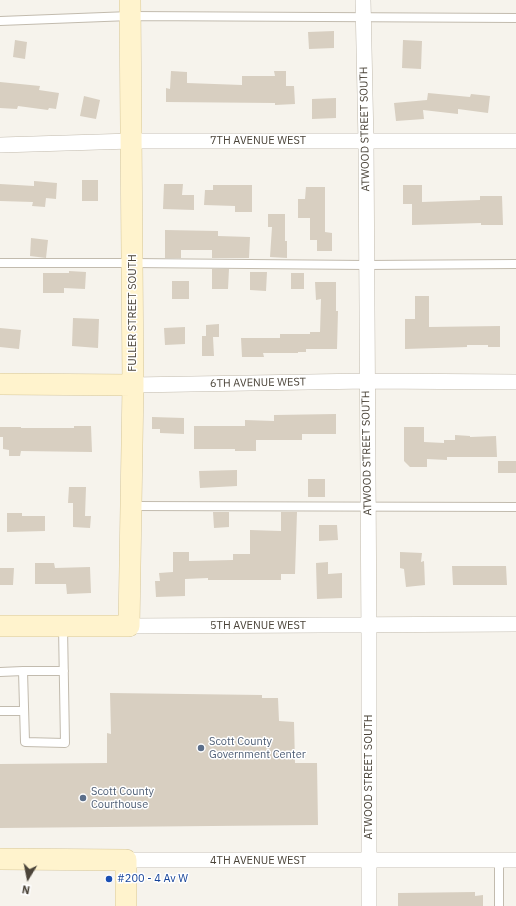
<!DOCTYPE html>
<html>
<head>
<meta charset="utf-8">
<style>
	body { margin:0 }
	#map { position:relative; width:516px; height:906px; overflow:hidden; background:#f6f3ec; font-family:"IBM Plex Sans",sans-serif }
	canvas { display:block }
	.north { position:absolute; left:8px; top:858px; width:40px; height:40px; -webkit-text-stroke:3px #fff; paint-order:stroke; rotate:190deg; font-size:11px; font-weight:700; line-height:16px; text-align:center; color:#4b4439 }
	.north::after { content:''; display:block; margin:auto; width:14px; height:18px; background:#4b4439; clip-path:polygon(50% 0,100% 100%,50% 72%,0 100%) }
</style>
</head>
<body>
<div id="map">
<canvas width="516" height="906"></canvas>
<div class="north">N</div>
</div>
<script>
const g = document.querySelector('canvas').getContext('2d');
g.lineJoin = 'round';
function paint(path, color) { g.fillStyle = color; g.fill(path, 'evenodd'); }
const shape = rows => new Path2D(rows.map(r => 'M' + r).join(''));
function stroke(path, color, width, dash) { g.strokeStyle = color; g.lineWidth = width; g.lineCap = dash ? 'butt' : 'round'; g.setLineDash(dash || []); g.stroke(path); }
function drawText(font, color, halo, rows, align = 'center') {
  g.font = font + ' "IBM Plex Sans",sans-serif'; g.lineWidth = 3; g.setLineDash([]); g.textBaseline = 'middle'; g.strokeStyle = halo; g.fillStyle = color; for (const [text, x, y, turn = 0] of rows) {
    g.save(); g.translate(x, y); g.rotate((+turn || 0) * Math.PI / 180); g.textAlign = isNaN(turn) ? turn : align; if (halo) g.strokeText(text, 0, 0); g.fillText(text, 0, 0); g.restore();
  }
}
const building = shape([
	[334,31,334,48,309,49,308,32],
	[15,40,27,42,25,59,13,57],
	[403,40,422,41,421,69,402,68],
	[171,71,187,72,187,83,242,85,242,76,275,76,274,71,286,71,286,86,294,86,295,104,275,105,275,103,166,102,166,88,170,89],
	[0,82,40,86,39,90,59,93,56,109,49,108,48,110,18,106,17,109,0,108],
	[428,93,470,97,471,94,490,96,488,113,458,109,458,114,423,110,424,119,396,121,394,103,427,100],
	[84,96,100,100,96,119,80,116],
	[336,98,336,118,312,119,312,99],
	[82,180,98,180,98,201,82,201],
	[34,181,57,183,56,199,46,198,45,207,32,206,33,202,0,201,0,184,34,186],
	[164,184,183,184,182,195,194,195,194,210,163,209],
	[213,185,252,185,252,212,235,212,235,206,204,205,205,190,213,190],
	[403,185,422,185,422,202,480,200,480,196,502,196,503,225,481,225,481,223,412,225,412,204,403,204],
	[306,187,325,187,325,232,332,233,332,251,317,251,317,240,310,240,310,218,298,218,298,199,305,199],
	[268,214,285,214,285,241,287,241,287,258,270,257,272,227,268,227],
	[165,230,218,231,218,236,250,237,249,258,212,258,212,250,181,250,181,258,165,258],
	[31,238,48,240,46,258,30,256],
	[212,269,229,269,228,289,212,289],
	[69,271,86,272,85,289,64,288,64,293,43,293,43,273,69,273],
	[250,272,267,272,266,291,250,290],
	[291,273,304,273,304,289,291,289],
	[172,281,189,281,189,299,172,299],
	[315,282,336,282,336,311,338,311,337,349,306,349,306,352,298,352,298,353,263,353,264,357,242,357,241,338,280,338,280,334,310,334,310,332,320,332,321,299,316,300],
	[415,296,429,296,429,327,500,326,500,347,488,347,488,345,467,345,467,347,405,349,405,319,415,319],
	[73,318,99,319,98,348,72,346],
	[219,324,219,337,213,337,214,356,202,356,202,336,206,336,206,325],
	[185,327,185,344,165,345,164,328],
	[0,328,21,330,19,349,0,347],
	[336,414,336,434,302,434,302,440,256,440,256,451,235,451,235,449,194,449,194,426,245,426,245,420,274,421,274,415],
	[152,417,184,418,184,434,160,433,160,429,152,429],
	[74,426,91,426,92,452,21,451,20,456,9,456,9,450,3,449,3,437,0,437,0,427,21,427,21,428,74,428],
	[404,427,424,427,424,442,444,443,444,440,455,440,455,435,470,436,470,437,496,436,497,457,447,457,447,460,427,459,427,467,410,467,404,461],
	[498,461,516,461,516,473,498,473],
	[237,470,237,486,200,488,199,471],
	[308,479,325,479,325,497,308,497],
	[69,487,86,487,85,516,91,516,90,528,73,527,73,503,68,503],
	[213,512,229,512,229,527,214,528],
	[281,512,297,512,295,574,281,574,281,580,208,580,208,578,185,579,185,596,156,597,155,581,160,581,159,573,173,572,173,552,189,552,189,561,233,560,233,554,250,554,250,530,281,531],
	[7,513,22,513,22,516,45,516,45,531,7,532],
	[319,525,337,525,338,540,319,541],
	[400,552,422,553,421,562,424,561,425,585,406,587,404,569,400,568],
	[328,562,328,574,342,573,342,598,317,599,316,563],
	[35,563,54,563,55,568,90,567,91,593,67,594,66,584,35,584],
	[452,566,506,566,507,585,453,585],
	[0,568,14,568,13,585,0,585],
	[110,693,262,695,262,698,278,698,279,721,294,722,295,763,317,763,318,825,0,828,0,764,107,763,107,733,111,734],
	[475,892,475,896,483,895,483,906,398,906,398,893]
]);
const lane = shape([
	[0,21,130,16,516,18],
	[0,263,132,263,366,265,516,264],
	[131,506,516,507],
	[23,671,64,671],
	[0,672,23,671,25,742,65,743,63,627],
	[0,711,24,711],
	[499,860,499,906]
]);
const street = shape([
	[363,0,366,142,369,640,369,906],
	[0,145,132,141,516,141],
	[133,385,367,381,516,382],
	[129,626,516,624],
	[126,860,516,860]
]);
const secondary = shape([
	[0,384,133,385],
	[0,626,129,626,133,385,130,0],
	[0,859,126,860,126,906]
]);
const markers = [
	[201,748,4,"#5c6f8a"],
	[83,798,4,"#5c6f8a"],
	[109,879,4,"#1a4fb4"]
];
const streetNames = [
	["ATWOOD STREET SOUTH",365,129,-91],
	["7TH AVENUE WEST",258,141],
	["FULLER STREET SOUTH",133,313,-90],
	["6TH AVENUE WEST",258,383,-1],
	["ATWOOD STREET SOUTH",367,453,-91],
	["5TH AVENUE WEST",258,626],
	["ATWOOD STREET SOUTH",369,777,-90],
	["4TH AVENUE WEST",258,861]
];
const serviceNames = [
	["Scott County",209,742],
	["Government Center",209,755],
	["Scott County",91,792],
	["Courthouse",91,805]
];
const transitNames = [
	["#200 - 4 Av W",117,879]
];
paint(building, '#d8cfc1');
stroke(lane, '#c2bbae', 10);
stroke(street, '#c2bbae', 16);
stroke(secondary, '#d6c79b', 22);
stroke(lane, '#fff', 8);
stroke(street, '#fff', 15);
stroke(secondary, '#fff3cd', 21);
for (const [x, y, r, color] of markers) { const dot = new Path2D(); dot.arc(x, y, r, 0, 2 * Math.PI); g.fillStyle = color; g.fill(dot); stroke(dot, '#fff', 1.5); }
drawText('11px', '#4b4439', '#fff', streetNames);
drawText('11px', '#4e5e75', '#fff', serviceNames, 'left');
drawText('11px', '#164399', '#fff', transitNames, 'left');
</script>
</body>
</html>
